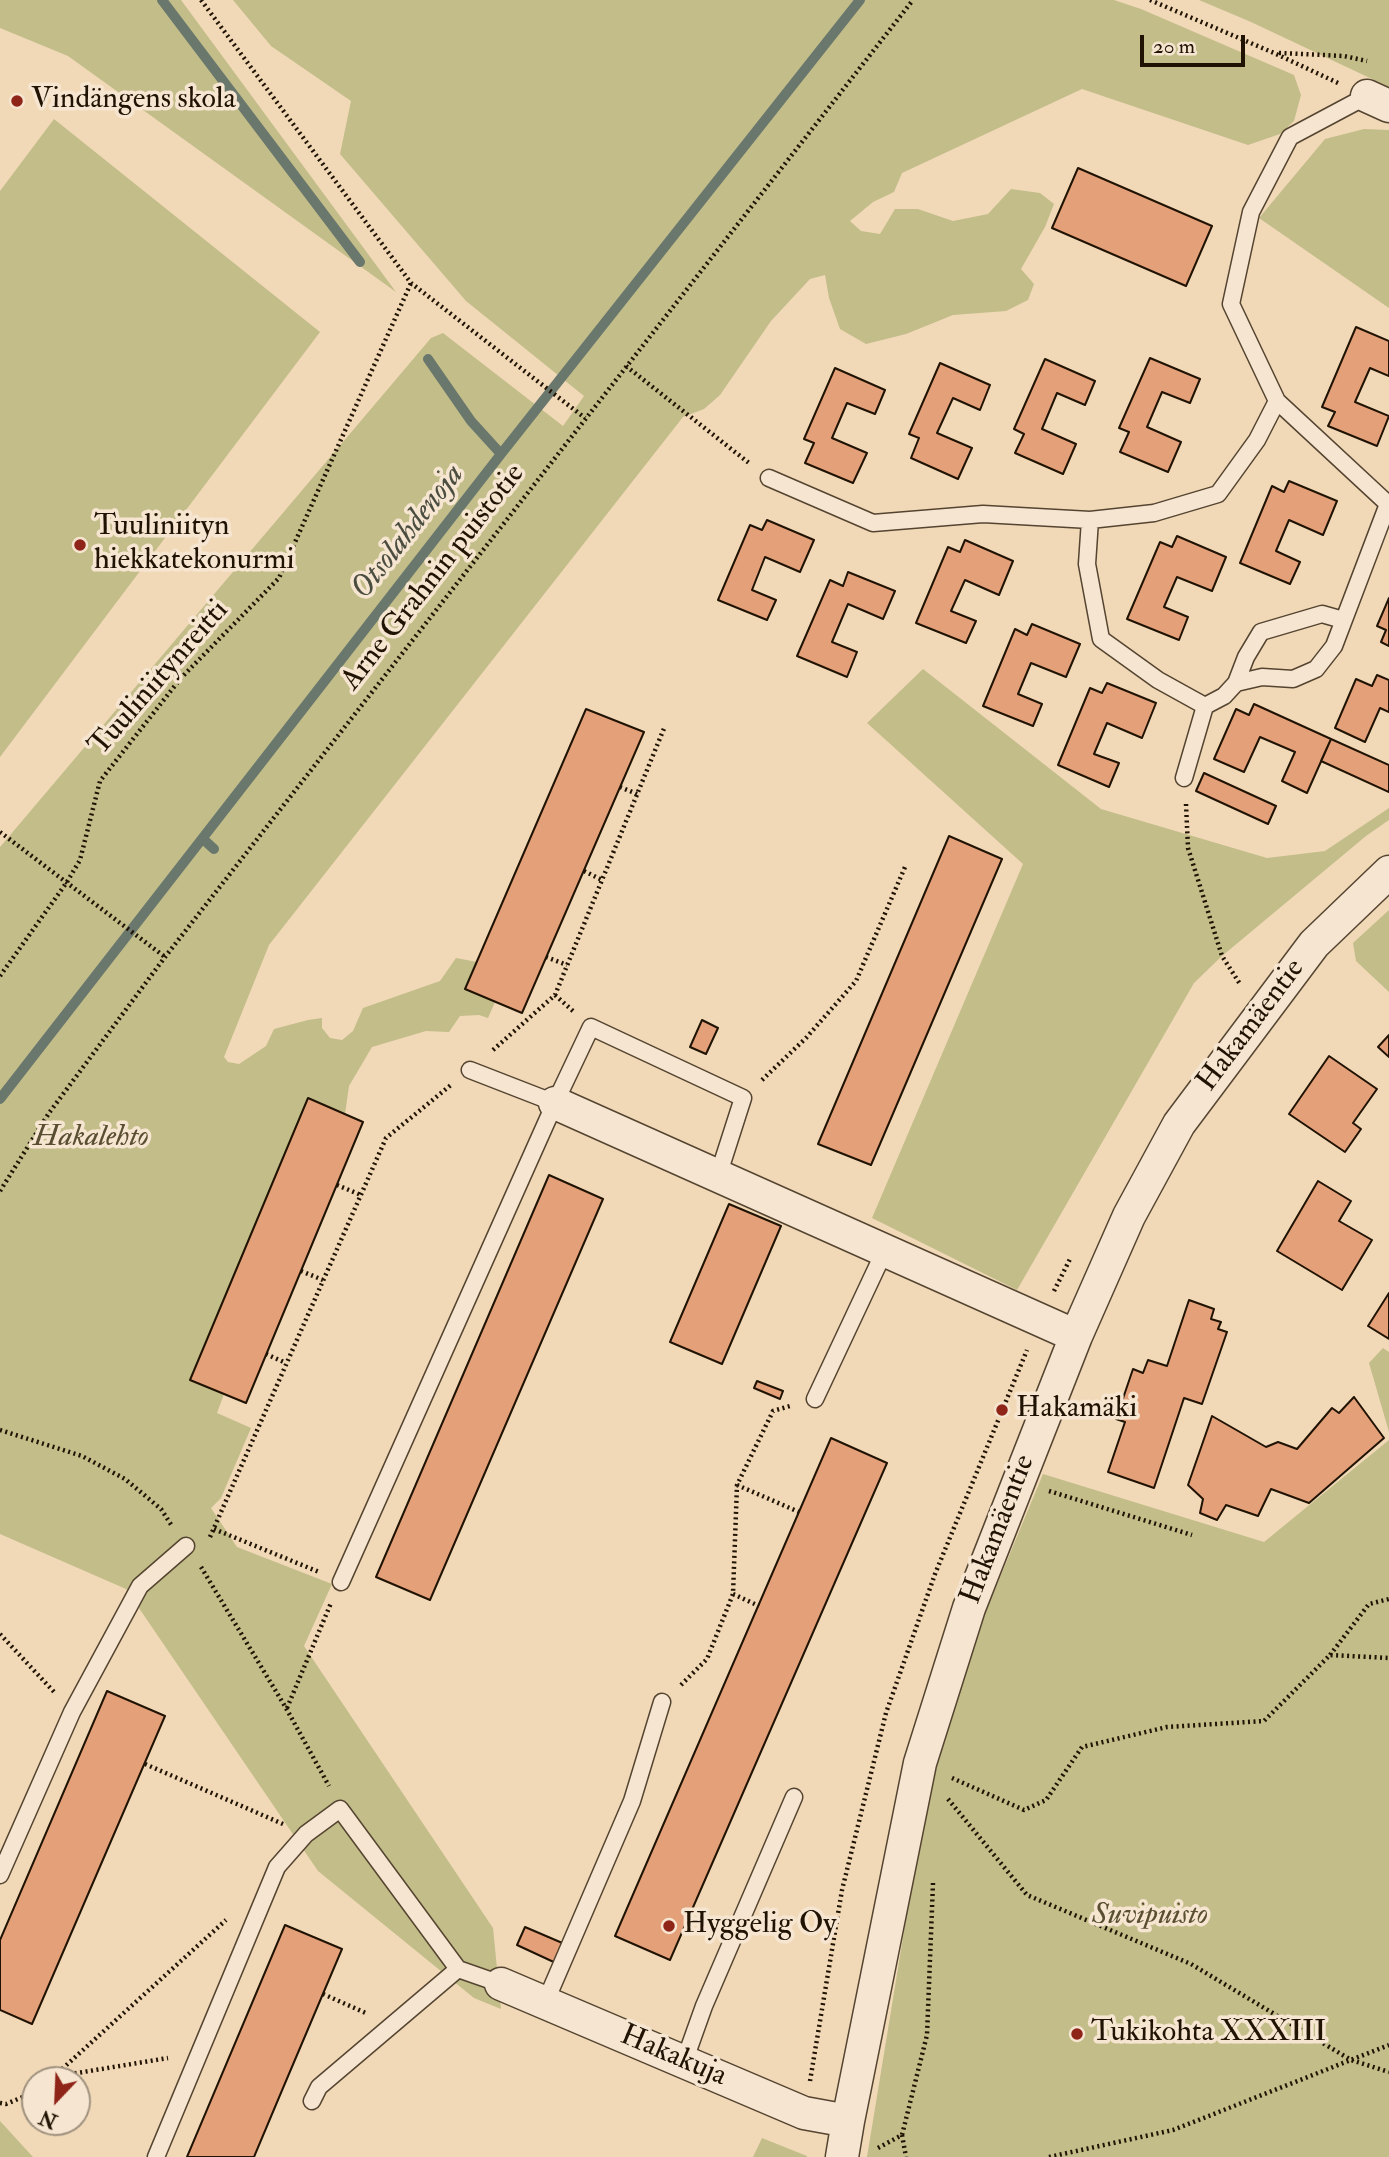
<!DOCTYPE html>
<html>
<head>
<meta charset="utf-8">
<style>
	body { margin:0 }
	#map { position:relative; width:1389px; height:2157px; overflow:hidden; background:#f1d9b8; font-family:"IM FELL Double Pica",serif }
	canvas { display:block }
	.north { position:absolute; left:21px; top:2066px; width:70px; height:70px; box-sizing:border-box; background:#f6e6d1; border:2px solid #a0927f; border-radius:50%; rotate:203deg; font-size:19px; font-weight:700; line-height:28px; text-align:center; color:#201303 }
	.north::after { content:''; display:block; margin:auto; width:24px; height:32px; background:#8f2418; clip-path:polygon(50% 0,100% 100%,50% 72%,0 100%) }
	.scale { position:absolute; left:1140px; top:35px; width:105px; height:32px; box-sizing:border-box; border:4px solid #201303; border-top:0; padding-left:9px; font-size:21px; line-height:24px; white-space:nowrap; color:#201303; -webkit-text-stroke:5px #f6e6d1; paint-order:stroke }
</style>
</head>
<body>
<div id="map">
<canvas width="1389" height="2157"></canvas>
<div class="north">N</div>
<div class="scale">20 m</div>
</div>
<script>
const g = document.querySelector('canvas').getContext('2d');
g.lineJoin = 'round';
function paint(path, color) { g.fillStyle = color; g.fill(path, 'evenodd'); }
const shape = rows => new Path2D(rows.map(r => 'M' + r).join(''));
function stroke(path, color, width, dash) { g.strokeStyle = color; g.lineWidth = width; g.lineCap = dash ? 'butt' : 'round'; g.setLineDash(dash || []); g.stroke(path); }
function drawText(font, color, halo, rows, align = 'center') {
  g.font = font + ' "IM FELL Double Pica",serif'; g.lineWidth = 7; g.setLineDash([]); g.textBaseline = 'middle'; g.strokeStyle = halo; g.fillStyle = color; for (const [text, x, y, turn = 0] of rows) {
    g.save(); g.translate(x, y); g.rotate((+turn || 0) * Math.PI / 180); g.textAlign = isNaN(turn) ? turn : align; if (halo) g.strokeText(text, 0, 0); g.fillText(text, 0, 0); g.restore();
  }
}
const green = shape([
	[0,0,181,0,396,292,68,56,0,28],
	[233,0,1114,0,1141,9,1294,75,1301,95,1294,121,1280,134,1248,145,1082,89,902,173,894,192,873,202,850,221,861,231,880,234,895,209,918,209,953,221,988,214,1011,189,1040,193,1054,204,1045,227,1021,269,1034,284,1028,300,1006,311,953,315,906,334,866,344,840,329,829,298,825,275,810,279,771,321,720,395,704,409,683,417,269,945,224,1057,228,1062,239,1064,266,1046,274,1029,308,1020,322,1018,322,1028,330,1038,342,1040,353,1031,363,1008,440,981,456,958,477,962,465,989,495,1002,488,1018,479,1015,460,1016,449,1032,426,1031,372,1047,349,1086,345,1114,308,1099,190,1380,224,1394,217,1413,251,1428,221,1498,211,1508,237,1547,332,1584,304,1646,493,1928,501,2009,474,1998,318,1871,126,1589,0,1534,0,847,431,338,443,333,563,426,584,396,466,301,340,154,351,101,271,46],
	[1199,0,1389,0,1389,87,1251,22],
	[54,119,320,332,0,757,0,191],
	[1364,129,1389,130,1389,308,1259,218,1325,139],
	[923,669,1101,809,1267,858,1325,851,1389,808,1389,820,1366,836,1222,956,1194,983,1017,1290,872,1218,1023,864,867,723],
	[1389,910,1389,992,1356,961,1353,943],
	[1383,1348,1389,1352,1389,1432,1369,1363],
	[1389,1440,1389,2157,867,2157,922,1822,957,1681,1043,1474,1264,1542],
	[0,2121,33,2157,0,2157],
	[762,2138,807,2156,807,2157,753,2157]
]);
const stream = shape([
	[162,0,360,262],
	[428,359,471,421,501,454],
	[203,839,214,849],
	[0,1099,501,454,860,0]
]);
const building = shape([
	[1078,168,1212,226,1186,286,1052,228,1078,168],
	[1356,327,1389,341,1389,376,1370,368,1355,402,1389,416,1377,446,1328,426,1335,412,1322,407,1356,327],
	[1150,358,1200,379,1190,403,1162,392,1147,427,1181,442,1168,472,1120,452,1129,432,1119,428,1150,358],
	[1045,359,1095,381,1085,405,1057,393,1042,429,1076,444,1063,474,1015,453,1024,434,1014,429,1045,359],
	[940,363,990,385,980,410,953,398,937,433,972,448,958,479,911,458,919,438,909,434,940,363],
	[835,368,885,390,875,414,847,403,832,438,867,453,853,483,805,463,814,443,804,439,835,368],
	[1289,481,1337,501,1323,535,1289,520,1276,551,1300,562,1290,584,1240,563,1272,486,1284,492,1289,481],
	[767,520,814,540,800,572,765,557,752,590,776,600,767,620,718,600,750,525,762,530,767,520],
	[1177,536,1226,557,1212,591,1177,577,1164,607,1188,617,1179,640,1127,619,1160,542,1172,547,1177,536],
	[965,540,1013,561,999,595,965,580,951,611,976,621,966,643,916,623,948,547,960,552,965,540],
	[848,572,895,591,883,619,848,604,832,642,857,652,847,677,797,656,830,580,843,586,848,572],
	[1389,598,1389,646,1381,642,1386,630,1377,626,1389,598],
	[1032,624,1080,644,1066,677,1031,663,1018,694,1042,704,1033,726,983,706,1015,629,1027,635,1032,624],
	[1377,675,1389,680,1389,712,1380,708,1365,742,1335,728,1356,679,1372,686,1377,675],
	[1107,683,1156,703,1142,738,1107,723,1094,754,1119,763,1109,787,1058,765,1090,688,1102,693,1107,683],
	[1254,704,1331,739,1307,793,1282,781,1295,752,1260,737,1244,772,1214,759,1236,709,1249,715,1254,704],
	[586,709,644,732,522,1013,465,989,586,709],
	[1331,739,1389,765,1389,792,1321,761,1331,739],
	[1204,773,1276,806,1268,824,1196,791,1204,773],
	[949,836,1002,859,871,1165,818,1144,949,836],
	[702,1020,718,1028,706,1054,690,1047,702,1020],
	[1389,1035,1389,1057,1378,1047,1389,1035],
	[1329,1056,1377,1089,1353,1123,1361,1129,1345,1152,1289,1114,1329,1056],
	[308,1098,363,1122,246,1403,190,1380,308,1098],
	[549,1175,603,1199,430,1600,376,1577,549,1175],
	[1318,1181,1351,1201,1339,1221,1372,1240,1342,1290,1277,1251,1318,1181],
	[729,1204,781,1226,722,1364,670,1342,729,1204],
	[1389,1293,1389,1339,1368,1326,1389,1293],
	[1189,1300,1214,1309,1211,1319,1221,1322,1218,1329,1227,1332,1202,1404,1184,1398,1154,1488,1108,1472,1125,1422,1116,1419,1133,1369,1143,1373,1148,1360,1167,1366,1189,1300],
	[757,1381,783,1391,780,1399,754,1388,757,1381],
	[1354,1397,1384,1438,1309,1503,1271,1489,1258,1516,1226,1505,1217,1520,1200,1513,1203,1499,1188,1485,1212,1416,1266,1447,1278,1442,1297,1449,1332,1408,1339,1413,1354,1397],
	[831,1438,887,1463,670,1960,615,1936,831,1438],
	[107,1691,165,1716,32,2024,0,2010,0,1940,107,1691],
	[285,1925,342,1949,283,2088,254,2157,187,2157,285,1925],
	[525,1927,567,1945,558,1964,517,1945,525,1927]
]);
const path = shape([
	[201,0,411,283,585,418],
	[1150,0,1274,53,1338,83],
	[1279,53,1344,56,1367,61],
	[626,366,749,463],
	[620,787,637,794],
	[1186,804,1188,848,1222,956,1240,984],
	[0,832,165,957],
	[584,871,602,880],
	[546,957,567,965],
	[0,976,67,882,80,860,100,781,181,678,279,578,411,283],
	[555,995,573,1011],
	[493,1050,555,995,665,726],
	[762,1080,806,1038,856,981,905,867],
	[337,1185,361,1195],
	[0,1191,49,1113,165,957,913,0],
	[301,1271,323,1280],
	[1054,1291,1070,1259],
	[266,1354,286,1363],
	[0,1430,82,1456,125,1479,161,1509,172,1526],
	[737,1485,799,1512],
	[1049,1491,1192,1535],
	[214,1529,319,1572],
	[210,1537,386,1138,451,1085],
	[201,1567,286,1708,329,1786],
	[733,1594,759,1606],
	[0,1634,55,1693],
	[1330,1655,1369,1604,1389,1599],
	[681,1685,707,1659,733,1594,737,1485,773,1411,790,1406],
	[287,1708,331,1603],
	[145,1764,283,1824],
	[952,1778,1024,1810,1046,1800,1082,1747,1167,1727,1264,1721,1330,1655,1389,1658],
	[948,1799,1027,1895,1191,1964,1351,2060,1389,2072],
	[323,1994,368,2014],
	[53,2077,168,2058],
	[50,2080,226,1920],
	[810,2081,842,1890,886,1713,935,1574,1027,1350],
	[0,2103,6,2104,35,2092],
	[902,2135,906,2157],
	[878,2148,902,2135,927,2035,933,1883],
	[1049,2157,1173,2130,1389,2045]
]);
const lane = shape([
	[769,478,873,523,983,514,1090,520,1154,513,1218,494,1257,440,1277,401],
	[1090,520,1087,564,1101,639,1158,680,1205,706,1184,778],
	[1236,683,1246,657,1261,632,1322,614,1343,620],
	[1205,706,1224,696,1236,683,1262,677,1293,679,1316,669,1334,646,1388,504,1277,401,1231,304,1251,212,1290,137,1367,96],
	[555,1103,591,1027,743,1098,718,1176],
	[815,1399,885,1250],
	[341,1582,555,1103,470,1070],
	[0,1875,72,1712,140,1586,186,1546],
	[545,2003,632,1801,662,1702],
	[684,2062,704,2006,794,1797],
	[312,2101,319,2087,458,1969,501,1984],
	[156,2157,277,1867,306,1834,340,1809,458,1969]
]);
const street = shape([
	[1367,96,1389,106],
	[555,1103,1076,1336],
	[501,1984,804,2113,848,2121],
	[842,2157,848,2121,920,1763,969,1608,1076,1336,1129,1216,1179,1124,1314,944,1389,872]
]);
const markers = [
	[17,101,7,"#8f2418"],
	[80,545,7,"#8f2418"],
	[1002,1410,7,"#8f2418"],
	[669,1926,7,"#8f2418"],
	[1077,2034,7,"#8f2418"]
];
const poiNames = [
	["Vindängens skola",31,101],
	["Tuuliniityn",94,528],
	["hiekkatekonurmi",94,562],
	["Hakamäki",1016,1410],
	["Hyggelig Oy",683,1926],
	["Tukikohta XXXIII",1091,2034]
];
const streetNames = [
	["Arne Grahnin puistotie",434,578,-52],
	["Tuuliniitynreitti",160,679,-49],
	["Hakamäentie",1252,1026,-53],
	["Hakamäentie",999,1530,-69],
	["Hakakuja",673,2057,23]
];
const parkNames = [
	["Hakalehto",91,1139],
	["Suvipuisto",1150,1917]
];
const waterNames = [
	["Otsolahdenoja",409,533,-52]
];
paint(green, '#c2bd89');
stroke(stream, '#6a776d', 10);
paint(building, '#e3a079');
stroke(building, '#201303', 2);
stroke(lane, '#544430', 19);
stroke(street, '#544430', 35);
stroke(path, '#201303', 4.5, [2, 3.5]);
stroke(lane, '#f6e6d1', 16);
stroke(street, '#f6e6d1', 32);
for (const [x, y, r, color] of markers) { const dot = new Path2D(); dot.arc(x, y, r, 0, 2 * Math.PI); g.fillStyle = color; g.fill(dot); stroke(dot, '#f6e6d1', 2.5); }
drawText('30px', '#201303', '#f6e6d1', poiNames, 'left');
drawText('30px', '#201303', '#f6e6d1', streetNames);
drawText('italic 30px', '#594e32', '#f6e6d1', parkNames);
drawText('italic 32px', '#4b4d41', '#f6e6d1', waterNames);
</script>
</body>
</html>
